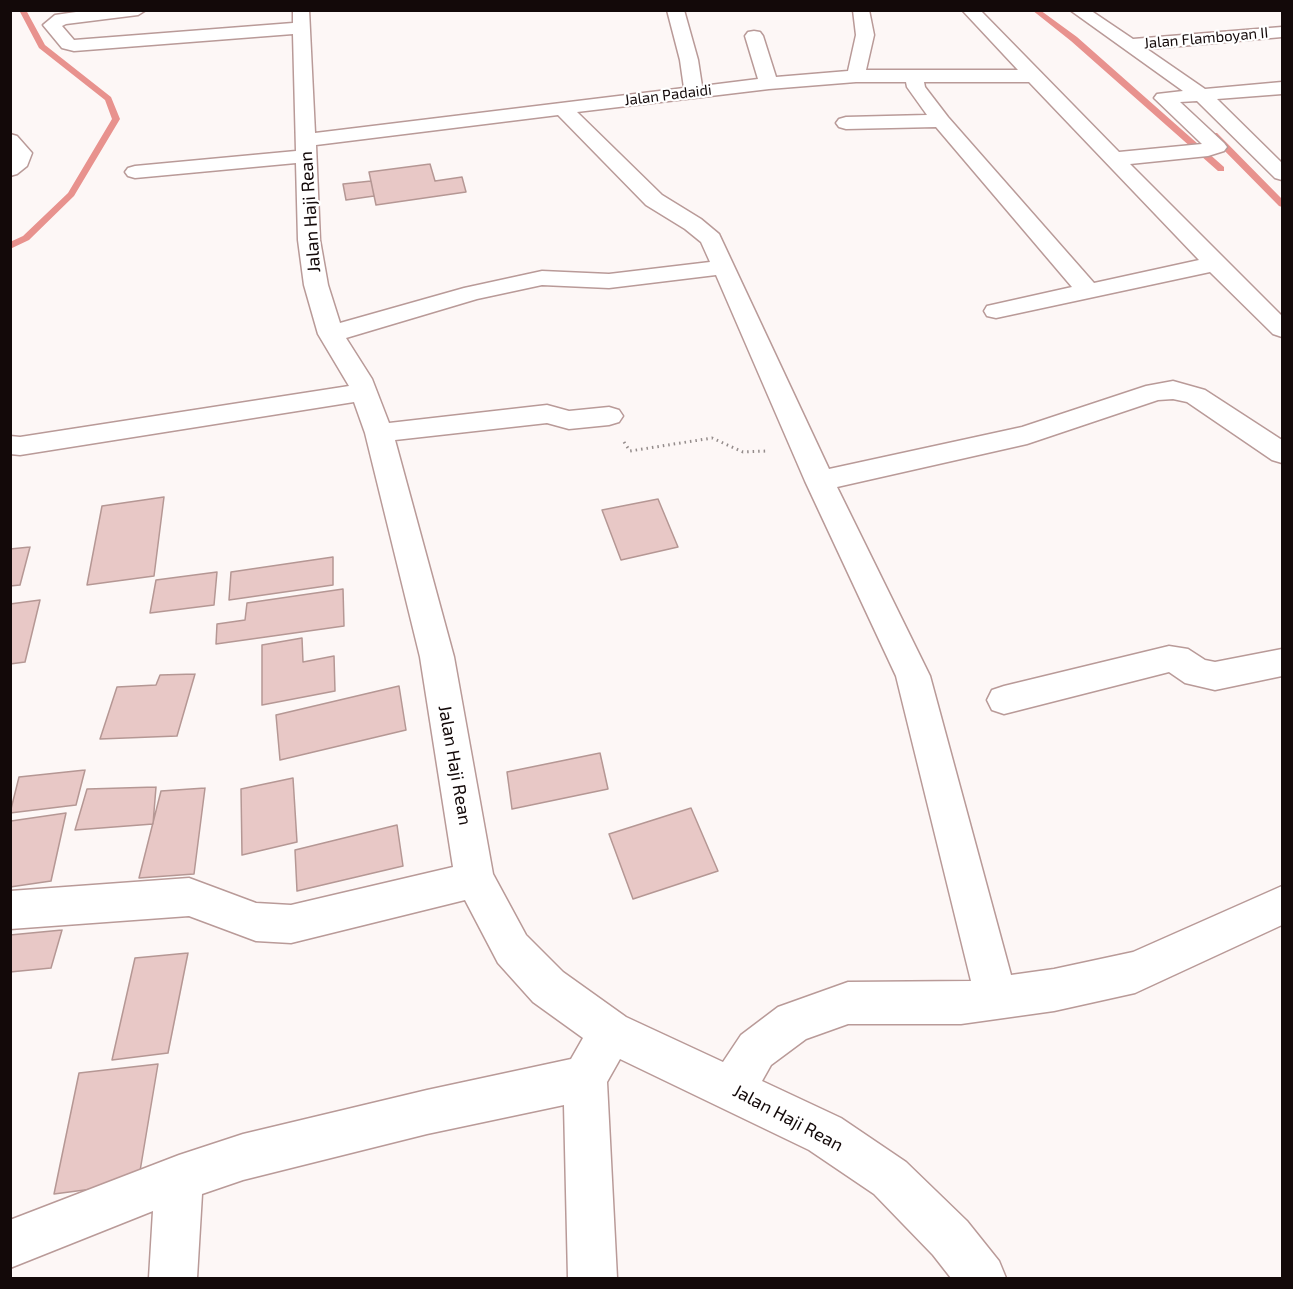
<!DOCTYPE html>
<html>
<head>
<meta charset="utf-8">
<style>
	body { margin:0 }
	#map { position:relative; width:1293px; height:1289px; overflow:hidden; background:#fdf7f6; font-family:"Exo 2",sans-serif }
	canvas { display:block }
	.frame { position:absolute; inset:0; border:12px solid #130909; pointer-events:none }
</style>
</head>
<body>
<div id="map">
<canvas width="1293" height="1289"></canvas>
<div class="frame"></div>
</div>
<script>
const g = document.querySelector('canvas').getContext('2d');
g.lineJoin = 'round';
const shape = rows => new Path2D(rows.map(r => 'M' + r).join(''));
function paint(path, color) { g.fillStyle = color; g.fill(path, 'evenodd'); }
function stroke(path, color, width, dash) { g.strokeStyle = color; g.lineWidth = width; g.lineCap = dash ? 'butt' : 'round'; g.setLineDash(dash || []); g.stroke(path); }
function drawText(font, color, halo, rows, align = 'center') {
  g.font = font + ' "Exo 2",sans-serif'; g.lineWidth = 4.5; g.setLineDash([]); g.textBaseline = 'middle'; g.strokeStyle = halo; g.fillStyle = color; for (const [text, x, y, turn = 0] of rows) {
    g.save(); g.translate(x, y); g.rotate((+turn || 0) * Math.PI / 180); g.textAlign = isNaN(turn) ? turn : align; if (halo) g.strokeText(text, 0, 0); g.fillText(text, 0, 0); g.restore();
  }
}
const stream = shape([
	[19,10,26,10,45,45,111,97,120,119,74,196,29,240,10,249,10,242,23,236,68,193,112,119,105,100,39,48,19,10],
	[1032,10,1040,10,1077,37,1224,167,1224,171,1218,171,1071,41,1032,10],
	[1211,133,1217,133,1282,199,1282,207,1279,206,1211,137,1211,133]
]);
const building = shape([
	[430,164,435,181,462,177,466,192,376,205,369,172,430,164],
	[371,181,374,196,346,200,343,184,371,181],
	[164,497,154,576,87,585,102,506,164,497],
	[658,499,678,547,621,560,602,510,658,499],
	[30,547,20,585,10,586,10,549,30,547],
	[333,557,333,585,229,600,231,572,333,557],
	[217,572,214,605,150,613,156,580,217,572],
	[343,589,344,626,216,644,217,624,245,620,247,603,343,589],
	[40,600,25,662,10,664,10,604,40,600],
	[302,638,303,662,334,656,335,691,262,705,262,645,302,638],
	[195,674,177,736,100,739,117,687,156,685,160,675,195,674],
	[399,686,406,730,280,760,276,715,399,686],
	[600,753,608,789,512,809,507,772,600,753],
	[85,770,76,805,10,813,19,777,85,770],
	[293,778,297,842,242,855,241,789,293,778],
	[156,787,153,824,75,830,87,789,156,787],
	[205,788,194,874,139,878,161,791,205,788],
	[691,808,718,871,633,899,609,834,691,808],
	[66,813,51,881,10,887,11,821,66,813],
	[397,825,403,866,297,891,295,850,397,825],
	[62,930,51,968,10,972,10,935,62,930],
	[188,953,168,1053,112,1060,135,958,188,953],
	[158,1064,138,1183,54,1194,79,1073,158,1064]
]);
const path = shape([
	[624,442,630,451,712,438,743,452,767,451]
]);
const minor = shape([
	[90,10,146,10,138,15,66,24,62,26,74,40,293,23,293,10,309,10,315,133,684,88,680,60,667,10,684,10,698,60,702,86,758,79,745,36,748,32,754,31,760,32,763,36,776,77,848,71,856,35,853,10,869,10,874,35,866,70,1018,70,962,10,980,10,1119,152,1202,144,1154,98,1157,94,1183,91,1070,10,1090,10,1133,39,1282,27,1282,37,1147,49,1205,89,1282,82,1282,94,1217,99,1282,163,1282,180,1275,178,1197,101,1180,102,1224,143,1227,147,1224,151,1208,156,1130,164,1282,316,1282,337,1273,334,1210,272,996,318,987,316,984,311,987,306,1072,287,936,127,846,129,839,127,836,123,839,119,846,117,927,115,907,87,906,82,856,82,769,89,577,112,662,195,701,219,719,234,829,469,1022,427,1146,386,1173,381,1205,390,1282,440,1282,463,1272,460,1187,402,1173,399,1158,400,1027,444,837,487,930,676,1011,975,1054,969,1133,952,1282,886,1282,925,1135,993,1054,1011,961,1024,848,1024,806,1039,771,1065,762,1081,841,1118,906,1162,967,1221,999,1261,1006,1278,951,1278,933,1255,874,1194,809,1150,620,1059,607,1082,617,1278,568,1278,564,1105,427,1134,243,1180,202,1194,197,1278,149,1278,153,1211,10,1268,10,1220,179,1155,243,1134,427,1090,571,1059,583,1038,533,1002,498,963,465,900,291,943,256,941,189,916,10,929,10,891,189,878,256,903,291,905,453,867,420,657,365,433,354,402,20,455,10,454,10,436,20,437,349,386,318,334,304,285,298,240,296,163,135,178,128,176,125,172,128,168,135,166,296,151,293,34,74,51,62,48,43,25,55,15,90,10],
	[924,82,1029,82,1199,260,1094,283,948,117,925,87,924,82],
	[558,115,646,205,685,229,701,242,710,262,609,274,542,271,464,288,340,323,328,285,320,240,316,145,558,115],
	[716,275,805,481,896,676,971,981,848,982,778,1007,741,1035,723,1062,626,1017,563,972,526,935,493,874,454,657,395,440,547,423,569,429,609,425,619,422,623,416,619,410,609,407,569,411,547,405,389,423,372,379,346,338,477,299,542,285,609,288,716,275],
	[10,134,17,136,32,153,27,166,17,174,10,176,10,134],
	[1169,646,1188,649,1205,660,1215,662,1282,649,1282,676,1215,690,1185,683,1169,672,1004,714,992,710,987,700,992,690,1004,686,1169,646]
]);
const farStreetnames = [
	["Jalan Flamboyan II",1206,38,-5],
	["Jalan Padaidi",668,95,-7]
];
const streetNames = [
	["Jalan Haji Rean",310,212,-94],
	["Jalan Haji Rean",455,765,80],
	["Jalan Haji Rean",788,1118,28]
];
paint(stream, '#e8928e');
paint(building, '#e8c8c6');
stroke(building, '#b59794', 1.5);
stroke(minor, '#b99a98', 3);
stroke(path, '#948c8b', 3, [1.5, 4]);
paint(minor, '#fff');
drawText('15px', '#130909', '#fff', farStreetnames);
drawText('18px', '#130909', '#fff', streetNames);
</script>
</body>
</html>
